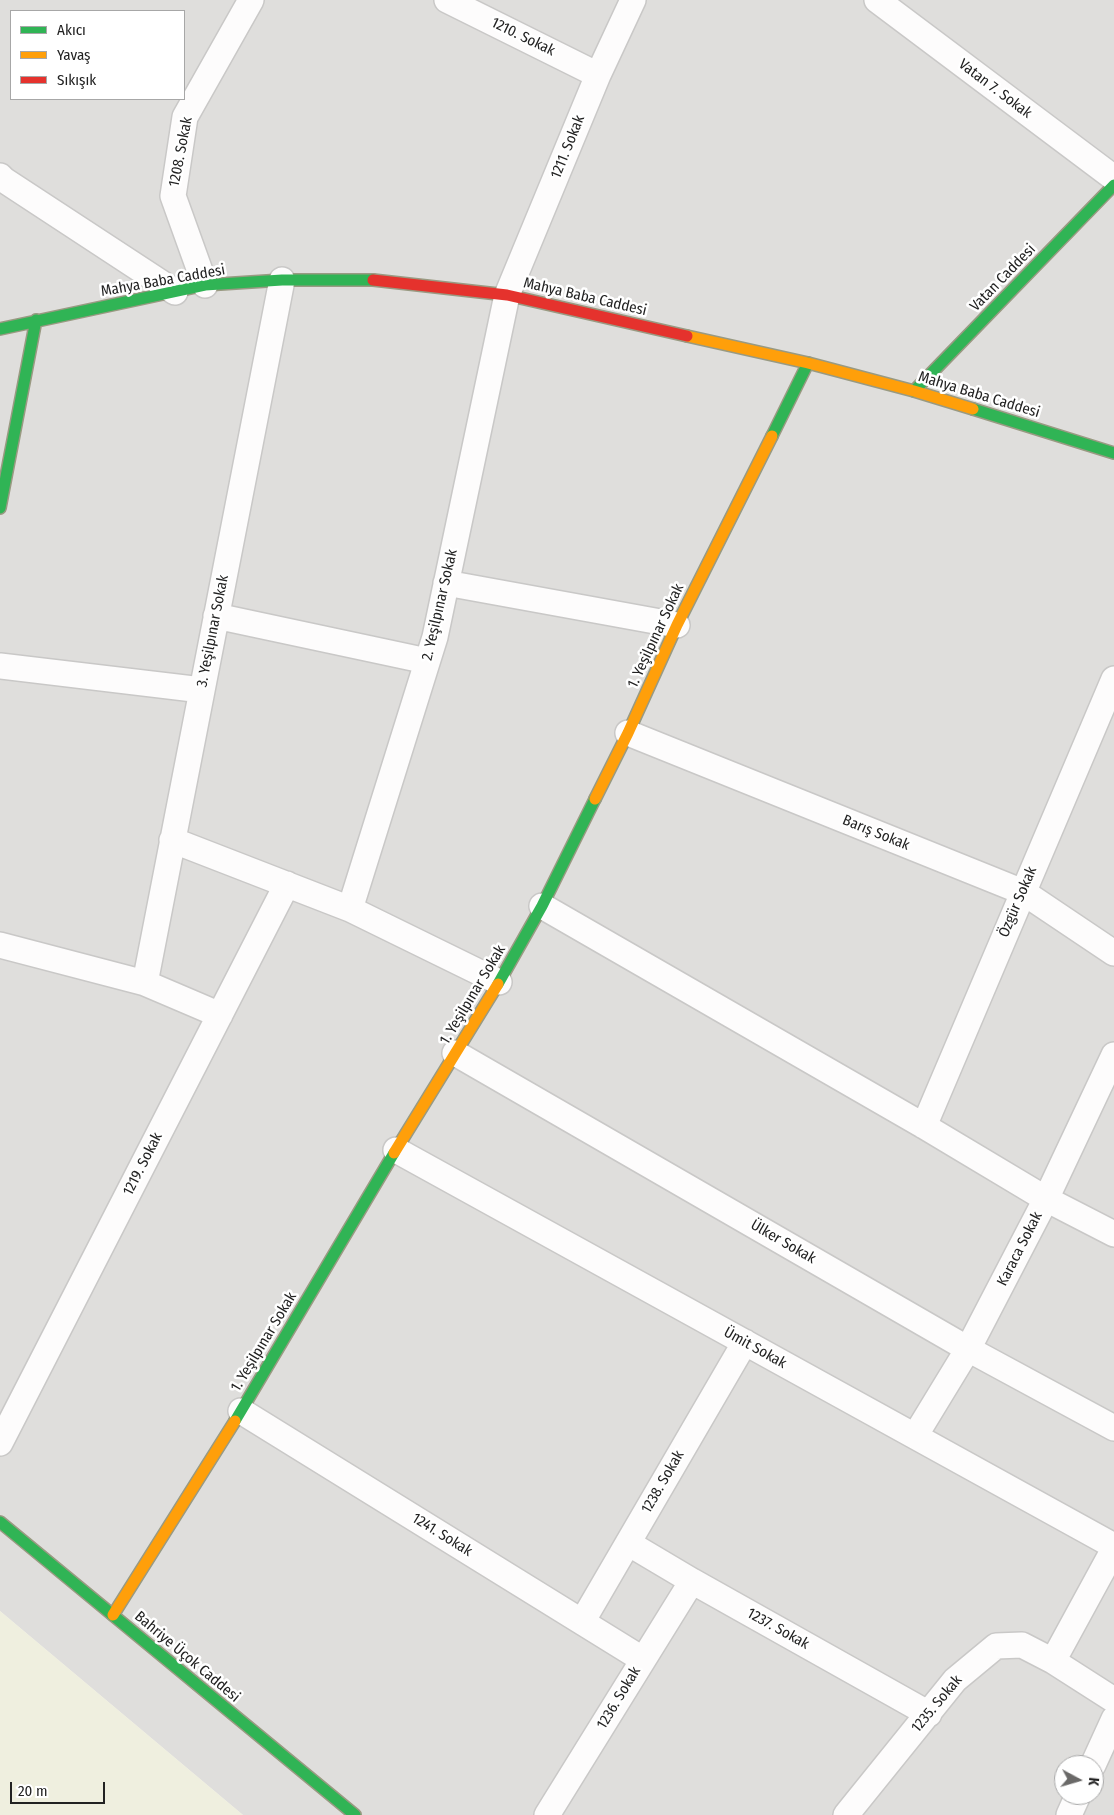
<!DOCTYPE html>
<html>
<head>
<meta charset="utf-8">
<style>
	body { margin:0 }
	#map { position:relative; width:1114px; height:1815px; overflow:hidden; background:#f0eeeb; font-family:"Fira Sans Condensed",sans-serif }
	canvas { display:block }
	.legend { position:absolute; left:10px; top:10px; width:175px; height:90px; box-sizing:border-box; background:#fff; border:1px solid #a7a7a7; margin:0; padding:6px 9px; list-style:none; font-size:15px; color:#222 }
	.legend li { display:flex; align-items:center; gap:10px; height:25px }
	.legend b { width:25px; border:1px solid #a7a7a7 }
	.north { position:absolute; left:1054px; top:1755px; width:50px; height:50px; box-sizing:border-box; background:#fff; border:1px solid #a7a7a7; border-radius:50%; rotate:96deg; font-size:14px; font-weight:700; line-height:20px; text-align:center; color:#222 }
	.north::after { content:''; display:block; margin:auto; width:18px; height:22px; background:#6a6968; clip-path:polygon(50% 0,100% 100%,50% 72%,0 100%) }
	.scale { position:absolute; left:10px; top:1782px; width:95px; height:22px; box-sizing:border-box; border:2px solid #222; border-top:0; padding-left:6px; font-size:15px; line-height:18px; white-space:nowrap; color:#222; -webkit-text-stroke:4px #fff; paint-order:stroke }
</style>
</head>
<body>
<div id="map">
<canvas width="1114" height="1815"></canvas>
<ul class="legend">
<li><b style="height:6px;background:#30b455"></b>Akıcı</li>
<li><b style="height:6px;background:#ff9f0a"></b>Yavaş</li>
<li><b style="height:6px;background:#e5322d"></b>Sıkışık</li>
</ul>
<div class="north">K</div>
<div class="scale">20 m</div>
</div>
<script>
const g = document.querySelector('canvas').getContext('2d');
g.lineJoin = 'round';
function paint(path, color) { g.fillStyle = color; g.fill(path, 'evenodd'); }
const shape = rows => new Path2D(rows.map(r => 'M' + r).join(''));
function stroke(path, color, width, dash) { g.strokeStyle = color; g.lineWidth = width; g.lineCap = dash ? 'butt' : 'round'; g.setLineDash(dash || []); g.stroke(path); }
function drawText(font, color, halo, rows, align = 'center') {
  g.font = font + ' "Fira Sans Condensed",sans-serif'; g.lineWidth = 5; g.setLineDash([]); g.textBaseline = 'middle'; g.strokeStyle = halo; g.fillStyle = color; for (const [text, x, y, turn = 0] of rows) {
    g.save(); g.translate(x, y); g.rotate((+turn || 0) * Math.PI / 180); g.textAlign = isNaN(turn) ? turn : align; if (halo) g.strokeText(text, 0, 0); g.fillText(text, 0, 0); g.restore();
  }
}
const residential = shape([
	[0,0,1114,0,1114,1815,243,1815,0,1611],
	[11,11,184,11,184,99,11,99],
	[1064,1765,1094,1765,1094,1795,1064,1795]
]);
const farmland = shape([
	[0,1611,243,1815,0,1815]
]);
const street = shape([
	[447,0,598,75],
	[877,0,1114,178],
	[0,176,4,180,175,292],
	[205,285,173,196,185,117,251,0],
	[446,583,677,625],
	[216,616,427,661],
	[0,666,202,690],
	[628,733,1023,892,1114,953],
	[172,840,350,909,499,982],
	[542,906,924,1126,1046,1199,1114,1234],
	[350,909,435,637,507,295,598,75,633,0],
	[0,945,145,983,220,1015],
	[145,983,282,280],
	[455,1053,968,1349,1114,1428],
	[924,1126,1114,679],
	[396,1150,1114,1546],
	[241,1411,642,1659],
	[915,1436,968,1349,1046,1199,1114,1055],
	[0,1443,287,884],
	[628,1543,692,1581,929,1714],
	[1114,1549,1053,1661,1114,1700],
	[582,1622,745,1342],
	[1093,1765,1114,1719],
	[547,1815,692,1581],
	[846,1815,955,1680,996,1646,1022,1645,1053,1661],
	[1069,1815,1078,1795]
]);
const fast = shape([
	[0,329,205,285,282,280,373,280],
	[914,391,1114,185],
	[973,409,1114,453],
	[772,436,808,363],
	[0,508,36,320],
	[498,984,542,906,595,799],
	[235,1421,394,1153],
	[0,1522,355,1815]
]);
const slow = shape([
	[687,336,808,363,914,391,973,409],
	[595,799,628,733,677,625,772,436],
	[394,1153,498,984],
	[113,1615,235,1421]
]);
const jam = shape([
	[373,280,507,295,687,336]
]);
const streetNames = [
	["1210. Sokak",523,37,26],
	["Vatan 7. Sokak",995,89,37],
	["1211. Sokak",568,147,-68],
	["1208. Sokak",181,152,-79],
	["Vatan Caddesi",1003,278,-46],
	["Mahya Baba Caddesi",163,281,-10],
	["Mahya Baba Caddesi",585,297,13],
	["Mahya Baba Caddesi",979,395,17],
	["2. Yeşilpınar Sokak",440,605,-77],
	["3. Yeşilpınar Sokak",213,631,-79],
	["1. Yeşilpınar Sokak",656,636,-65],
	["Barış Sokak",876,833,22],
	["Özgür Sokak",1018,902,-67],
	["1. Yeşilpınar Sokak",473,995,-59],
	["1219. Sokak",143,1164,-63],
	["Ülker Sokak",783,1242,30],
	["Karaca Sokak",1020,1249,-63],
	["1. Yeşilpınar Sokak",264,1342,-59],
	["Ümit Sokak",755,1348,29],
	["1238. Sokak",663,1482,-60],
	["1241. Sokak",442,1535,32],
	["1237. Sokak",778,1629,29],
	["Bahriye Üçok Caddesi",187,1657,40],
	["1236. Sokak",619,1698,-59],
	["1235. Sokak",937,1704,-50]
];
paint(residential, '#dfdedc');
paint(farmland, '#efefdf');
stroke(street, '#c9c8c7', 28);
stroke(fast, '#999a82', 14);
stroke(slow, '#999a82', 14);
stroke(jam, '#999a82', 14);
stroke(street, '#fdfcfc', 25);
stroke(fast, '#30b455', 11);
stroke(slow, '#ff9f0a', 11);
stroke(jam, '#e5322d', 11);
drawText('15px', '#222', '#fff', streetNames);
</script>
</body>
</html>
